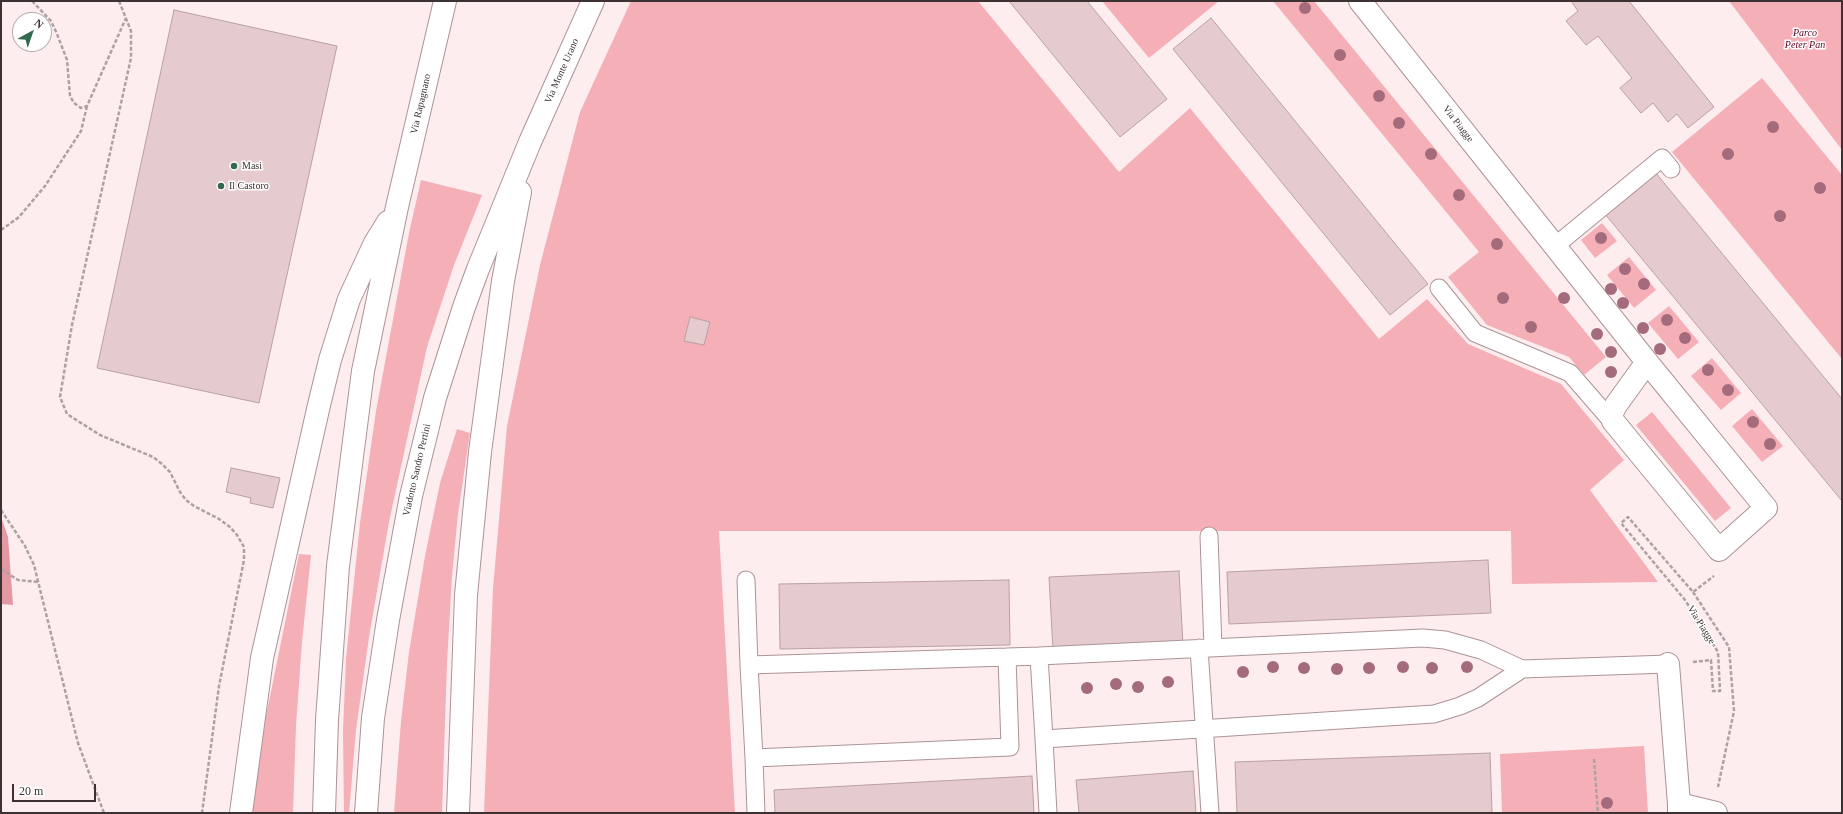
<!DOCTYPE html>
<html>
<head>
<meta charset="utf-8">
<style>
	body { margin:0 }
	#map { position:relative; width:1843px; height:814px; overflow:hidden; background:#feedef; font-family:"Times New Roman",serif }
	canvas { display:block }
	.frame { position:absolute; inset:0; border:2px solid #3c3233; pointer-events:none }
	.north { position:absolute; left:12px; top:12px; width:40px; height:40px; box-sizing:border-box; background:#fff; border:1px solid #b1adad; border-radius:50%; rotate:40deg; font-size:11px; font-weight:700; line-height:16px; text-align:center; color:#3c3233 }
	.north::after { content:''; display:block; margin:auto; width:14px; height:18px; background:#33694f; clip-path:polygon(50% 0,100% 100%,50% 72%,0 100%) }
	.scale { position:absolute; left:12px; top:784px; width:84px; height:18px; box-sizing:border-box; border:2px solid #3c3233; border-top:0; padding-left:5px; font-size:12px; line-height:14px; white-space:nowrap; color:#3c3233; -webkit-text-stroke:3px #fff; paint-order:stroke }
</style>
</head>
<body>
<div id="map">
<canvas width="1843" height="814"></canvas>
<div class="frame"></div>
<div class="north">N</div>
<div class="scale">20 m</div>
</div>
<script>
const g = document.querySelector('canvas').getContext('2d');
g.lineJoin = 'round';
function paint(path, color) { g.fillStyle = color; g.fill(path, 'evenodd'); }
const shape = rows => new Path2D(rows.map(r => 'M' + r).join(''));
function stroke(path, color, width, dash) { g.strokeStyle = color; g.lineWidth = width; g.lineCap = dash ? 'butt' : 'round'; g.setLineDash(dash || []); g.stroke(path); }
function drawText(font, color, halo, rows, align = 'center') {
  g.font = font + ' "Times New Roman",serif'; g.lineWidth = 3; g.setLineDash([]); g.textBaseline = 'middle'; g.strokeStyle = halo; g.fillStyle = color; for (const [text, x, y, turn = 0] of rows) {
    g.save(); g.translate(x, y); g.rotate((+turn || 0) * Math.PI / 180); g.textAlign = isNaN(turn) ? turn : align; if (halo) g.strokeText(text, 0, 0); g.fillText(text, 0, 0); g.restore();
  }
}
const green = shape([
	[631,1,978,1,1119,172,1190,108,1379,339,1427,299,1468,344,1561,384,1624,460,1590,490,1658,582,1512,584,1511,531,719,531,735,813,484,813,493,589,507,426,540,265,580,112],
	[1102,1,1219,1,1149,58],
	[1273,1,1314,1,1606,357,1584,375,1569,357,1487,325,1448,277,1479,252],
	[1729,1,1842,1,1842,150],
	[1762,78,1842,175,1842,359,1672,152],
	[421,180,482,195,454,265,427,347,389,522,369,637,356,730,349,813,344,813,343,731,346,659,360,523,376,411,409,233],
	[1602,223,1617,241,1595,258,1581,240],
	[1629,257,1656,290,1634,308,1607,275],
	[1669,306,1699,342,1678,359,1648,323],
	[1712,358,1741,393,1721,410,1691,376],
	[1752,409,1783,446,1762,462,1732,426],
	[1652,412,1731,508,1715,521,1636,425],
	[457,429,470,433,458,514,452,576,447,663,442,813,394,813,401,721,409,652,425,556,440,483],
	[299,554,311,555,302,642,296,726,293,813,252,813,266,716],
	[1644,746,1648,813,1502,813,1500,754]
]);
const forest = shape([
	[1,517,8,537,13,605,1,604]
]);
const building = shape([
	[1009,1,1087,1,1167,99,1120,137,1009,1],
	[1571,1,1629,1,1714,107,1688,128,1677,114,1668,122,1653,103,1641,113,1620,88,1632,78,1598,36,1586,45,1566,21,1578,11,1571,1],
	[174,10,337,46,259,403,97,368,174,10],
	[1211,18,1428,284,1390,315,1173,49,1211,18],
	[1655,172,1842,399,1842,501,1605,214,1655,172],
	[690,317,710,322,704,345,684,341,690,317],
	[231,468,280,478,273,508,250,503,251,498,226,492,231,468],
	[1488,560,1491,613,1229,624,1227,572,1488,560],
	[1179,571,1183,645,1053,651,1049,577,1179,571],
	[1009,580,1010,645,780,649,779,584,1009,580],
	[1490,753,1492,813,1237,813,1235,762,1490,753],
	[1193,771,1196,813,1079,813,1076,780,1193,771],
	[1032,776,1034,813,775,813,774,790,1032,776]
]);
const path = shape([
	[32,1,51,21,57,34,67,60,70,96,74,103,81,108,87,106,126,18],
	[119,1,131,31,131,58,72,325,60,397,67,414,100,435,153,457,162,464,170,472,180,492,186,500,194,506,219,519,230,527,237,535,244,547,244,560,219,686,202,813],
	[1,230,19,217,45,186,81,131,87,106],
	[1,510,25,546,34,565,78,743,104,813],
	[1,569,18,580,38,582],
	[1693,592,1729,647,1734,711,1718,787],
	[1693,662,1711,660,1713,691,1720,691,1718,652,1685,600,1621,523,1628,517,1693,592,1714,576],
	[1594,759,1598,813]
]);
const service = shape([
	[1555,246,1662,158,1671,169],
	[1439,288,1475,333,1570,373,1616,426],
	[1209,536,1213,648],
	[746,580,749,665],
	[1199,648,1210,813],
	[1007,657,1010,747,754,758,749,665,1007,657,1039,656],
	[1522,669,1478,698,1460,706,1434,714,1044,739,1039,656,1423,638,1445,640,1481,650,1522,669,1668,664],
	[1044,739,1048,813],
	[754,758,756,813]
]);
const minor = shape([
	[1360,1,1647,362,1766,508,1719,550,1613,421,1611,415,1616,405,1647,362],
	[1668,664,1679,804]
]);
const tertiary = shape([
	[1679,813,1679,804,1716,813]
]);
const primary = shape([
	[241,813,262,658,319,405,330,360,349,299,375,243,388,222],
	[324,813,327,720,338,566,363,371,397,207,445,1],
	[366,813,373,718,388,620,411,496,435,398,464,307,478,269,530,142,593,1],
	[458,813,466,595,480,452,503,281,520,192]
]);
const trees = [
	[1305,8],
	[1340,55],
	[1379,96],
	[1399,123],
	[1773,127],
	[1431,154],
	[1728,154],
	[1820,188],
	[1459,195],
	[1780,216],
	[1601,238],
	[1497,244],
	[1625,269],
	[1644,284],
	[1611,289],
	[1503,298],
	[1564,298],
	[1623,303],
	[1667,320],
	[1531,327],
	[1643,328],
	[1597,334],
	[1685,338],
	[1660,349],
	[1611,352],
	[1708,370],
	[1611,372],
	[1728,390],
	[1753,422],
	[1770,444],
	[1273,667],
	[1403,667],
	[1467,667],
	[1304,668],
	[1369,668],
	[1432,668],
	[1337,669],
	[1243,672],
	[1168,682],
	[1116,684],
	[1138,687],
	[1087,688],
	[1607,803]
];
const markers = [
	[234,166,4,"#33694f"],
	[221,186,4,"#33694f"]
];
const parkNames = [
	["Parco",1805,33],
	["Peter Pan",1805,45]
];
const streetNames = [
	["Via Monte Urano",562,71,-66],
	["Via Rapagnano",421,104,-77],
	["Via Piagge",1458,124,52],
	["Viadotto Sandro Pertini",417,470,-77],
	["Via Piagge",1701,625,58]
];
const poiNames = [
	["Masi",242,166],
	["Il Castoro",229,186]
];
paint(green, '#f5afb7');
paint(forest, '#e398a2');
paint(building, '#e6cbce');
stroke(building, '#b9a0a2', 1);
stroke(service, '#ac9396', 19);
stroke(minor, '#ac9396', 24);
stroke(tertiary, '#ac9396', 24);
stroke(primary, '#ac9396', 24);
stroke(path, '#afa1a2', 2.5, [4, 2]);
stroke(service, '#fff', 17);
stroke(minor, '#fff', 22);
stroke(tertiary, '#fff', 22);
stroke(primary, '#fff', 22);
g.fillStyle = '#a46b7d';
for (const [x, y] of trees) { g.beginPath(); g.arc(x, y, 6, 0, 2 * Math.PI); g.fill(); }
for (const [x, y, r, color] of markers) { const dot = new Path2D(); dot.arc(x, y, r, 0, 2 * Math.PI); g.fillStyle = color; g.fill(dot); stroke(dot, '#fff', 1.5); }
drawText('italic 10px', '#5b011f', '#fff', parkNames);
drawText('10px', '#3c3233', '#fff', streetNames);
drawText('10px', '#3c3233', '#fff', poiNames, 'left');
</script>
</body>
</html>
